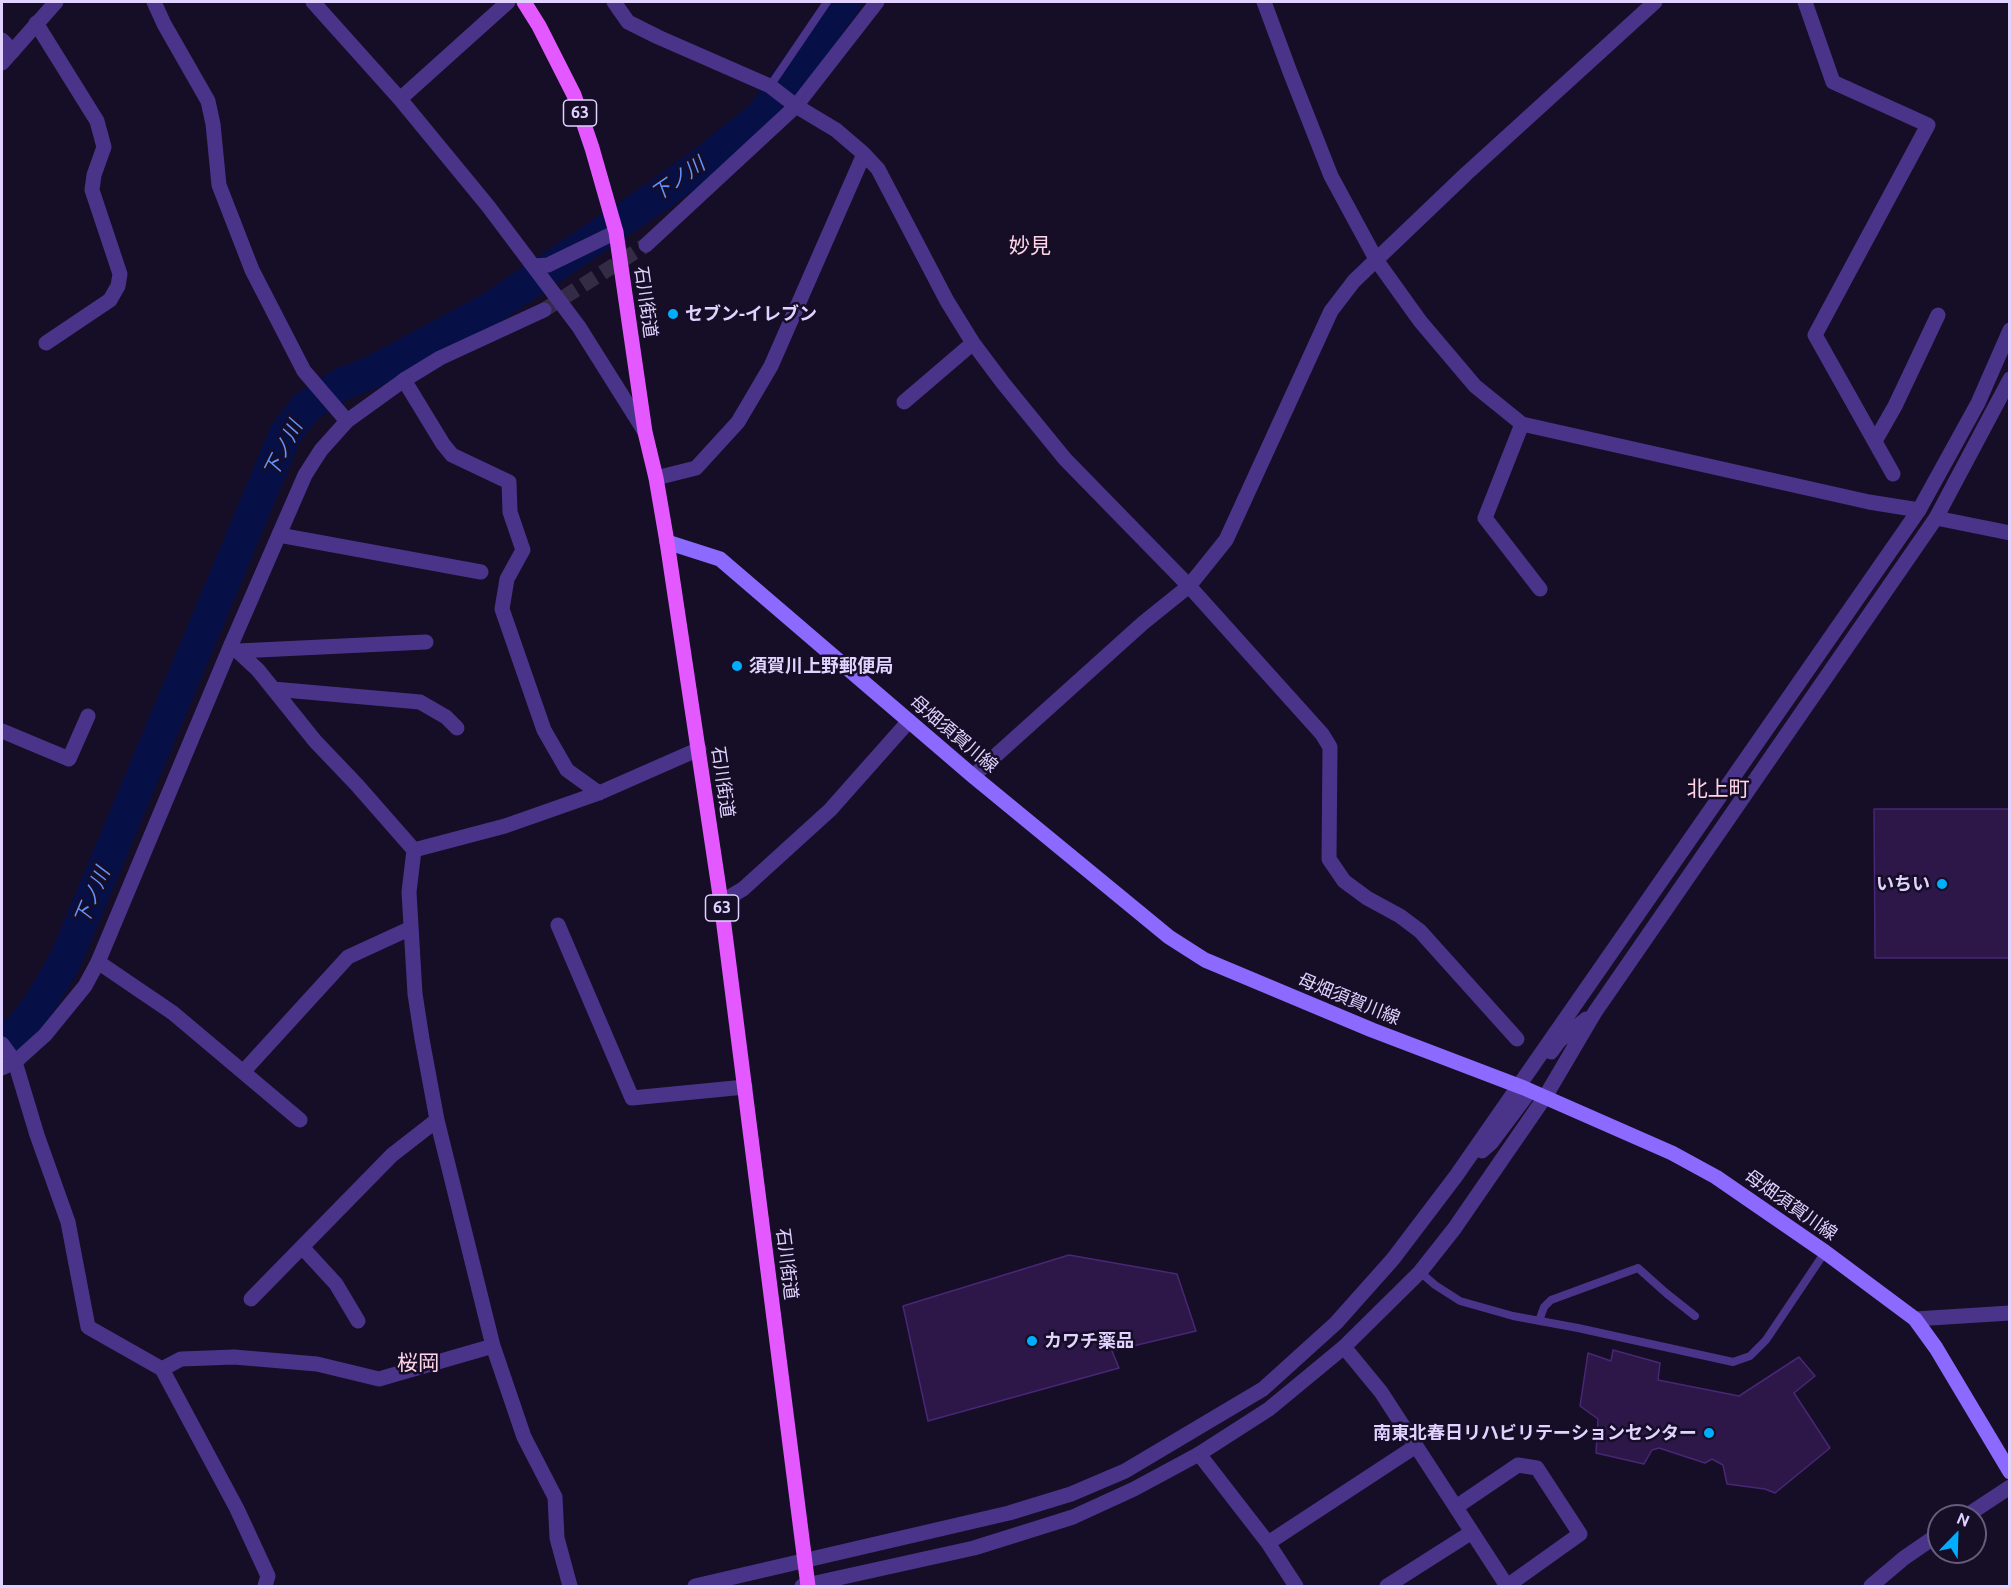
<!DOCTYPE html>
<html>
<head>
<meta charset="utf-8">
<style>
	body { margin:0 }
	#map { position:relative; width:2011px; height:1588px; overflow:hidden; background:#160d26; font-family:Ubuntu,sans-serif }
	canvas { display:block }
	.frame { position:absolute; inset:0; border:3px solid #e1d2ff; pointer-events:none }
	.north { position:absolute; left:1927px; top:1504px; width:60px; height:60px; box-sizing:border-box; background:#160d26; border:2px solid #675c7d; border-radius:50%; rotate:23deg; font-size:16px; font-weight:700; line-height:24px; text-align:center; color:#e1d2ff }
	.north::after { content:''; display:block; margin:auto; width:21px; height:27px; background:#00aefd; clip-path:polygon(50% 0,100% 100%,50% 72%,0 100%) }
</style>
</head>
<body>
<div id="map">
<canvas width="2011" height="1588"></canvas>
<div class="frame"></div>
<div class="north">N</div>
</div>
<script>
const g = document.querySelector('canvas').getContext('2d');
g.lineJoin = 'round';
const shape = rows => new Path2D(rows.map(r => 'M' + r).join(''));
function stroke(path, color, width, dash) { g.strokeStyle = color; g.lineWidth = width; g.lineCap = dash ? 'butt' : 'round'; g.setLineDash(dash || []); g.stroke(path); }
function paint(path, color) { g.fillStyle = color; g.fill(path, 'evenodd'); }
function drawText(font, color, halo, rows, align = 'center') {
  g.font = font + ' Ubuntu,"Noto Sans JP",sans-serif'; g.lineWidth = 5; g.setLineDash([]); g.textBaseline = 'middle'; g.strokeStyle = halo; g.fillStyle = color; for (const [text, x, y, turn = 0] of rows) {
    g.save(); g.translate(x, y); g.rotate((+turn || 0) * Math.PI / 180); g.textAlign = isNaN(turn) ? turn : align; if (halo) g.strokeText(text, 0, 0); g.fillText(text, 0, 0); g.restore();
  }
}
const river = shape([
	[2,1040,18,1033,39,1005,65,961,286,433,306,407,340,385,372,372,490,309,665,191,710,158,763,115,845,2]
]);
const building = shape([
	[1874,809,2010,809,2010,958,1875,958,1874,809],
	[1069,1255,1177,1274,1196,1331,1112,1351,1119,1368,928,1421,903,1306,1069,1255],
	[1613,1350,1660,1363,1658,1380,1739,1396,1799,1357,1815,1376,1794,1393,1830,1448,1775,1493,1765,1489,1727,1484,1723,1465,1712,1459,1705,1463,1659,1448,1652,1450,1644,1464,1596,1453,1598,1419,1580,1406,1588,1353,1611,1361,1613,1350]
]);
const tertiaryTunnel = shape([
	[544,310,646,245]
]);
const service = shape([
	[770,86,827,2],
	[1420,1272,1435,1285,1460,1301,1513,1316,1578,1328,1733,1362,1750,1356,1766,1340,1825,1252],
	[1539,1321,1544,1307,1551,1300,1638,1268,1666,1293,1695,1316]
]);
const minor = shape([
	[154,2,164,24,208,101,213,124,219,185,252,270,304,371,347,421],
	[313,2,400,99,488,206,579,327,645,432],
	[614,2,628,22,658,37,770,86,796,106,836,130,864,154,878,169,947,301,973,343,1003,383,1065,459,1189,586,1322,734,1330,747,1329,859,1344,881,1367,898,1400,916,1420,931,1517,1039],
	[1264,2,1290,72,1331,176,1377,261,1420,321,1475,386,1522,424,1869,502,1919,510],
	[1805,2,1833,82,1928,125,1815,335,1893,474],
	[36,23,97,121,104,147,94,175,92,190,120,274,118,286,110,300,46,343],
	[2,40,13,51],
	[400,99,508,2],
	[534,266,548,265,616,232],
	[404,380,443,444,452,455,509,482,510,512,523,550,507,579,502,609,544,730,567,770,599,793],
	[904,402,973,343],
	[1522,424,1485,518,1540,589],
	[1875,441,1895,406,1938,315],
	[656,478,696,468,738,422,771,366,864,154],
	[1936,518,2010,533],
	[279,535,481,572],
	[231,645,258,670,315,741,357,785,414,850,409,892,415,994,422,1039,437,1120,493,1346,524,1437,555,1497,557,1538,570,1586],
	[238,651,426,642],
	[273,689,420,702,446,717,457,728],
	[2,731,69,759,88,716],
	[973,776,1143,623,1189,586,1226,540,1331,311,1354,281,1466,174,1655,2],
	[414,850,505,826,599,793,699,749],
	[721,902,743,889,830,810,909,721],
	[558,925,632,1098,745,1087],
	[98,962,173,1013,300,1120],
	[2,1044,15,1062,37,1135,68,1222,88,1327,162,1369,237,1509,268,1576,265,1586],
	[243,1072,348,957,411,928],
	[302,1247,336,1284,358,1321],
	[251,1299,392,1155,437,1120],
	[1344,1347,1381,1392,1507,1586],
	[162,1369,181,1359,234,1357,317,1364,379,1379,493,1346],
	[1199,1454,1268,1543,1296,1586],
	[1456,1507,1518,1465,1537,1468,1580,1534,1507,1586],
	[1268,1543,1416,1446],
	[1387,1586,1472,1532]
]);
const tertiary = shape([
	[2,63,56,2],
	[646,245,796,106,877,2],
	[1551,1052,1559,1041,1586,1019],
	[2,1068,15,1062,45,1035,85,986,98,962,231,645,305,475,321,450,347,421,404,380,440,358,544,310],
	[1482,1151,1491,1143,1530,1091],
	[1915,1319,2010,1313],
	[1966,1516,2010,1487],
	[695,1586,1009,1513,1071,1494,1125,1471,1263,1389,1336,1323,1393,1259,1456,1176,1919,510,1978,403,2010,330],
	[802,1586,974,1548,1073,1517,1134,1489,1199,1454,1269,1409,1344,1347,1420,1272,1454,1229,1545,1097,1595,1012,1936,518,2010,379],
	[1871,1586,1904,1558,1939,1534]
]);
const secondary = shape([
	[667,542,720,559,973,776,1169,937,1205,960,1372,1030,1524,1088,1672,1153,1716,1177,1825,1252,1915,1319,1936,1348,2010,1472]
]);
const primary = shape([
	[524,2,539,26,574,95,592,148,616,232,645,432,656,478,667,542,721,902,808,1586]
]);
const markers = [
	[673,314,6,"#00aefd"],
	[737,666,6,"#00aefd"],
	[1942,884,6,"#00aefd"],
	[1032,1341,6,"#00aefd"],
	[1709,1433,6,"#00aefd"]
];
const shields = [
	[580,113,33],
	[722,908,33]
];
const shieldNames = [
	["63",580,113],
	["63",722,908]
];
const streetNames = [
	["石川街道",646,302,82],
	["母畑須賀川線",954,734,40],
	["石川街道",723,782,82],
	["母畑須賀川線",1349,999,22],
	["母畑須賀川線",1791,1205,35],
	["石川街道",787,1264,83]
];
const poiNames = [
	["セブン-イレブン",685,314],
	["須賀川上野郵便局",749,666],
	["いちい",1930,884,"right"],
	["カワチ薬品",1044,1341],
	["南東北春日リハビリテーションセンター",1697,1433,"right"]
];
const waterNames = [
	["下ノ川",678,179,-35],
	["下ノ川",283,449,-63],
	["下ノ川",92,896,-67]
];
const quarterNames = [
	["妙見",1030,246],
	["北上町",1718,789],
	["桜岡",418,1363]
];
stroke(river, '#060f46', 33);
paint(building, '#2c1748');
stroke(building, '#482776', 1.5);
stroke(tertiaryTunnel, '#342b47', 15, [15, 8]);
stroke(service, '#493489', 8);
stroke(minor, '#493489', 15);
stroke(tertiary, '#493489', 15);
stroke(secondary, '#8c69ff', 15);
stroke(primary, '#e459ff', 15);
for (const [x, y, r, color] of markers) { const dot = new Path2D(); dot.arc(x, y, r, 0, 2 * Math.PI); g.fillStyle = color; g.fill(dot); stroke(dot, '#160d26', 2); }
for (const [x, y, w] of shields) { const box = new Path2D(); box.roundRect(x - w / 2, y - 13, w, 26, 4.5); g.fillStyle = '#160d26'; g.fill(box); stroke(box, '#e1d2ff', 1.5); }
drawText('bold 16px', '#e1d2ff', null, shieldNames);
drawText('18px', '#e1d2ff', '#160d26', streetNames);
drawText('bold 18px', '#e1d2ff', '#160d26', poiNames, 'left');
drawText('italic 20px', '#6093ff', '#160d26', waterNames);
drawText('21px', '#ffd4e6', '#160d26', quarterNames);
</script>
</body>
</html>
